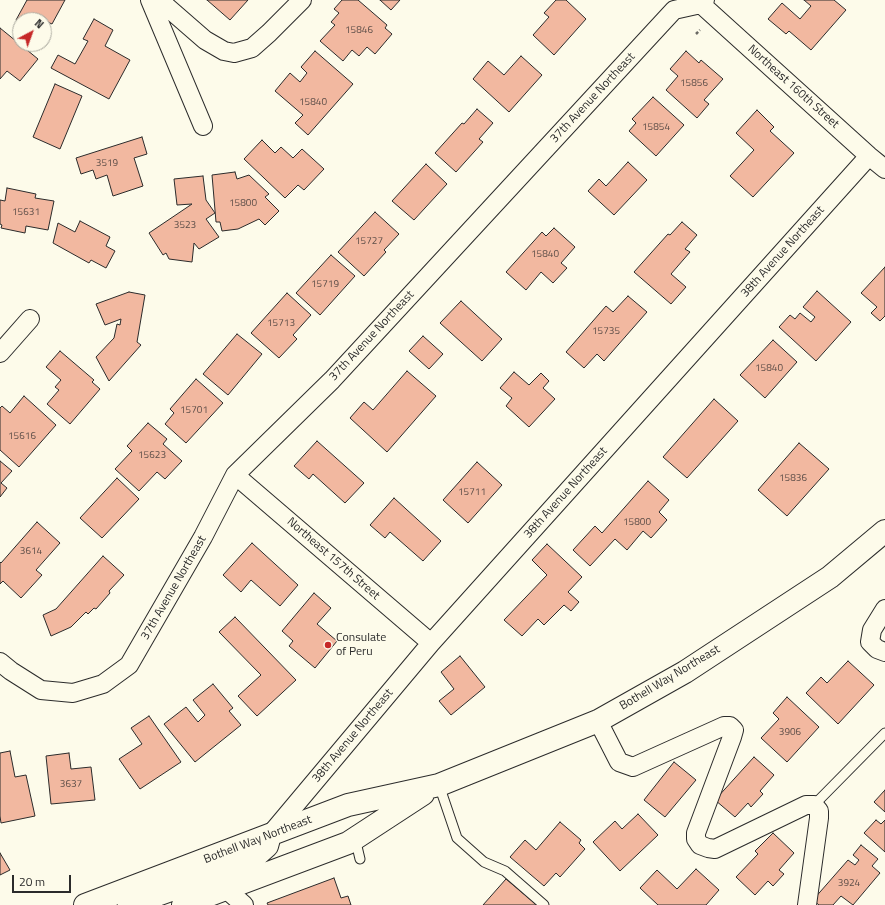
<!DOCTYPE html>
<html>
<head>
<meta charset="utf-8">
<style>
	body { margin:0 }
	#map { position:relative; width:885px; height:905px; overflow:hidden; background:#fdfbea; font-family:"Titillium Web",sans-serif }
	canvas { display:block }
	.north { position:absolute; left:12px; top:12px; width:40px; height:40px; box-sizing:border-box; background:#fdfbea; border:1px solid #a9a89e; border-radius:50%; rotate:41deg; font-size:11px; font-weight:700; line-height:16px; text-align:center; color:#2b2b2b }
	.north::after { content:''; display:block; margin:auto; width:14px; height:18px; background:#c62828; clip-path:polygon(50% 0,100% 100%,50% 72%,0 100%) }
	.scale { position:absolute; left:12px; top:875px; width:59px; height:18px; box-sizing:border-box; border:2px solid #2b2b2b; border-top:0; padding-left:5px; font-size:12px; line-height:14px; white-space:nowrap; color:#2b2b2b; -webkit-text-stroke:3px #fdfbea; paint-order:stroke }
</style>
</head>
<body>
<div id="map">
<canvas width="885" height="905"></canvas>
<div class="north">N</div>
<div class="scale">20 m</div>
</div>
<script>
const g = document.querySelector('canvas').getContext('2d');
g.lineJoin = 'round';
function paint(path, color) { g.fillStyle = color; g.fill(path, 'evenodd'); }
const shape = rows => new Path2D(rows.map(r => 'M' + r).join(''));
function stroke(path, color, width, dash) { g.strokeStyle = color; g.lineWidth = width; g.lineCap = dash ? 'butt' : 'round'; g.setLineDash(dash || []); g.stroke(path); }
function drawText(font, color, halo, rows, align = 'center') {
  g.font = font + ' "Titillium Web",sans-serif'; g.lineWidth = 3; g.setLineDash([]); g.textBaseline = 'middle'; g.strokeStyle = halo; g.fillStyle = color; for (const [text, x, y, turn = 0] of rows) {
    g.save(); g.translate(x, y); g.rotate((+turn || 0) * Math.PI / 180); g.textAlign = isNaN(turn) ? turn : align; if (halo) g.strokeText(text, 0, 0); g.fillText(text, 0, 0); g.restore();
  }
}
const building = shape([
	[27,0,65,0,52,24,41,19,41,20,20,20,20,23,16,20,27,0],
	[207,0,248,0,230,20,207,0],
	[342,0,358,0,387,25,385,28,392,34,375,54,367,47,359,56,352,50,343,61,320,41,335,25,331,22,339,13,334,9,342,0],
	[380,0,400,0,391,10,380,0],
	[556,0,566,0,586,19,554,55,533,35,549,17,544,13,556,0],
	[804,0,834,0,846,10,811,50,789,31,786,34,768,19,782,3,800,19,811,6,804,0],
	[94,19,113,30,105,46,130,60,109,99,51,68,58,55,75,64,88,41,83,39,94,19],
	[0,28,38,59,20,81,7,71,0,79,0,28],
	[315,51,353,84,308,135,295,123,303,115,275,91,290,73,300,82,307,73,301,67,315,51],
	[686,51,699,63,701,60,723,79,704,100,709,104,697,118,666,90,678,76,670,69,686,51],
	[521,56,542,75,509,112,473,79,488,61,504,75,521,56],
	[55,84,82,96,60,149,33,137,55,84],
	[653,97,684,125,656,156,629,131,636,123,632,119,653,97],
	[477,109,493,123,479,139,483,142,456,172,435,153,462,123,464,124,477,109],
	[757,110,774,127,770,131,794,153,753,197,730,176,754,150,736,133,757,110],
	[142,137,147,154,134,158,143,186,113,196,107,175,96,179,93,170,81,174,76,158,142,137],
	[262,140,275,153,281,147,293,158,302,149,324,169,304,190,298,185,285,198,244,159,262,140],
	[628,162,647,180,614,215,588,191,599,179,606,186,628,162],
	[426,164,447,184,414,220,392,201,426,164],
	[235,172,237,179,249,175,269,194,265,197,279,211,265,225,259,219,238,229,222,231,220,222,216,222,212,175,235,172],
	[203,176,206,200,215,213,206,219,219,237,199,249,194,243,192,262,169,259,166,253,163,255,149,233,192,204,177,205,174,179,203,176],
	[7,188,36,194,35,198,54,201,48,230,26,226,25,233,1,228,2,225,0,224,0,200,5,201,7,188],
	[375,212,399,234,384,250,386,252,364,276,338,252,375,212],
	[80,221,110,237,106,246,115,251,106,268,91,260,89,263,53,243,58,223,75,232,80,221],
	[682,222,697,235,685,249,690,252,671,274,686,287,671,304,634,272,668,234,670,235,682,222],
	[554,228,575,247,561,263,567,268,553,283,541,272,526,290,506,272,542,232,546,236,554,228],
	[331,255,355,276,320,315,296,293,331,255],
	[885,267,885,316,880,321,871,313,877,307,861,293,885,267],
	[817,291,851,322,816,361,779,327,790,315,795,319,800,313,811,322,815,317,803,307,817,291],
	[129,292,145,295,137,342,141,345,109,381,96,357,114,338,117,324,120,325,121,319,105,325,96,304,129,292],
	[287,293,311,315,293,335,297,339,279,358,251,333,287,293],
	[628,296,647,312,604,361,597,354,584,368,566,352,606,306,613,312,628,296],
	[461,301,502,339,482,361,440,323,461,301],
	[237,334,262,354,228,395,203,374,237,334],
	[423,336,443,354,429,369,409,351,423,336],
	[773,340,797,362,765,398,740,375,773,340],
	[60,351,94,380,92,382,100,389,70,424,47,404,59,390,55,387,61,380,46,367,60,351],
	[407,371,436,396,387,452,350,418,364,402,373,410,407,371],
	[514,372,529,385,541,373,549,381,543,388,555,399,529,427,506,406,512,398,500,388,514,372],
	[196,379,223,403,186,443,165,424,174,413,170,409,196,379],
	[24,396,56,425,19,467,0,450,0,408,2,406,10,413,24,396],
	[714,399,738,421,687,478,663,457,714,399],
	[148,423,167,439,163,444,182,461,165,479,157,472,139,491,115,469,132,451,127,446,148,423],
	[317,441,364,483,345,503,313,474,309,479,294,466,317,441],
	[799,443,829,469,787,516,758,490,799,443],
	[0,461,12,471,1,483,7,488,0,497,0,461],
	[477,462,502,485,468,523,443,500,477,462],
	[117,478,139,499,102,538,80,518,117,478],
	[648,481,669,500,659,512,667,520,651,538,643,531,627,550,615,539,590,566,573,550,595,526,602,533,648,481],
	[394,498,441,541,423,561,390,532,385,538,370,525,394,498],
	[37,522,60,543,36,570,42,575,21,598,3,581,0,584,0,562,1,563,37,522],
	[252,543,298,585,280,606,251,580,241,592,223,575,252,543],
	[547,544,582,577,568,592,579,602,571,611,564,605,544,625,538,619,522,636,504,620,547,575,532,560,547,544],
	[103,556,124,575,109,591,110,593,96,609,94,608,88,614,86,612,71,627,51,636,43,615,56,609,103,556],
	[314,593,331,608,317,624,337,641,315,668,289,646,293,641,282,631,314,593],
	[235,617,296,680,257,716,238,696,261,675,219,632,235,617],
	[460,656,485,687,451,715,439,701,454,689,441,672,460,656],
	[848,661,874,685,838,724,806,693,821,677,827,683,848,661],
	[213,684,233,708,229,711,241,725,195,762,164,724,186,707,198,722,205,715,193,700,213,684],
	[787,697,819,727,787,762,761,738,779,719,773,713,787,697],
	[149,716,181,762,140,789,119,759,142,744,131,728,149,716],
	[10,751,15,777,26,775,35,816,1,823,0,816,0,753,10,751],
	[69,753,71,769,91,767,95,800,51,804,46,756,69,753],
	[754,757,774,775,760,791,763,794,751,807,748,803,735,817,715,800,754,757],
	[674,762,696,780,665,817,644,800,674,762],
	[885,790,885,812,874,802,885,790],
	[638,814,658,835,620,871,593,842,615,821,622,829,638,814],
	[876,820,881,824,885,820,885,852,864,833,876,820],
	[560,822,581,840,579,843,585,849,560,877,556,873,544,886,510,857,525,840,536,850,560,822],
	[773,833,794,853,779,870,784,874,773,886,768,881,755,895,736,877,758,854,755,851,773,833],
	[861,845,878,859,872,866,880,873,853,905,841,896,833,905,819,905,813,900,848,860,855,865,859,860,853,855,861,845],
	[0,853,10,870,0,875,0,853],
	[696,869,719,890,706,905,658,905,640,888,657,870,677,889,696,869],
	[334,878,341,898,348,896,351,905,268,905,267,903,334,878],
	[506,879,537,905,483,905,506,879]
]);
const path = shape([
	[696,34,700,30]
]);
const service = shape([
	[439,785,457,838,484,862,505,871,544,905],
	[814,805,885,733],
	[355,838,360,859]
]);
const minor = shape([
	[150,0,203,126],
	[159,0,205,40,224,51,234,53,252,48,269,33,302,0],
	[701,4,869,156,885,169],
	[0,353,30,319],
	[235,475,431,643],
	[885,609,872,630,870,642,877,649,885,652],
	[0,662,11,671,41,690,73,693,103,684,129,665,203,537,235,475,332,380,674,10,701,4,705,0],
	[598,721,619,762,633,767,724,726,730,726,734,730,732,737,696,833,696,839,700,845,708,848,715,849,806,805,814,805,819,811,819,818,807,905],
	[270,835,431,643,869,156],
	[226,889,244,905]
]);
const primary = shape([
	[85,905,348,805,439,785,598,721,685,672,830,577,885,531],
	[129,905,249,862,267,846,270,835],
	[183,905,348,843,423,794]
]);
const markers = [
	[328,645,4,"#c62828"]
];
const numberNames = [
	["15846",359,31],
	["15856",694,84],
	["15840",313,103],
	["15854",656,128],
	["3519",107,164],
	["15800",243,204],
	["15631",26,213],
	["3523",185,226],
	["15727",369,242],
	["15840",545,255],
	["15719",325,285],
	["15713",281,324],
	["15735",606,332],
	["15840",769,369],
	["15701",194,411],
	["15616",22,437],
	["15623",152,456],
	["15836",793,479],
	["15711",472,493],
	["15800",637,523],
	["3614",31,552],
	["3906",790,733],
	["3637",71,785],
	["3924",849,884]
];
const streetNames = [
	["Northeast 160th Street",793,87,42],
	["37th Avenue Northeast",593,98,-47],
	["38th Avenue Northeast",783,252,-48],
	["37th Avenue Northeast",372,336,-47],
	["38th Avenue Northeast",566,493,-48],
	["Northeast 157th Street",333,559,41],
	["37th Avenue Northeast",174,588,-60],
	["Bothell Way Northeast",670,678,-31],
	["38th Avenue Northeast",353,736,-50],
	["Bothell Way Northeast",258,840,-21]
];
const poiNames = [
	["Consulate",336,638],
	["of Peru",336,652]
];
paint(building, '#f2b8a0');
stroke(building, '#2b2b2b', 1);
stroke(service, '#2b2b2b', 11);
stroke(minor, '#2b2b2b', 20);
stroke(primary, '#2b2b2b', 24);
stroke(path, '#6a6964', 2.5, [3, 2]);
stroke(service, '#fdfbea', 9);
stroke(minor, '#fdfbea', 18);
stroke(primary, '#fdfbea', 22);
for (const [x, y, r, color] of markers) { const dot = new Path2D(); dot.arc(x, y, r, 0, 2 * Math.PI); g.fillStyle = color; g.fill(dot); stroke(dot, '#fdfbea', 1.5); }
drawText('10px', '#5d4e48', null, numberNames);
drawText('12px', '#2b2b2b', '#fdfbea', streetNames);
drawText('12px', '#2b2b2b', '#fdfbea', poiNames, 'left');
</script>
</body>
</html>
